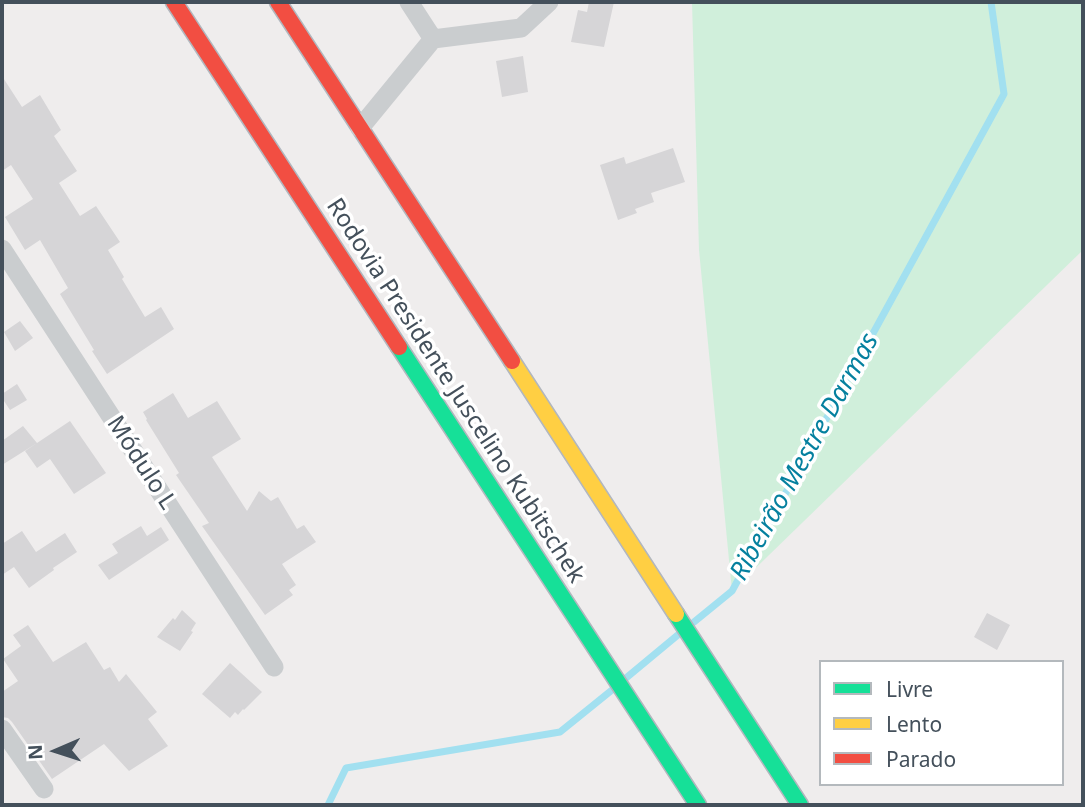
<!DOCTYPE html>
<html>
<head>
<meta charset="utf-8">
<style>
	body { margin:0 }
	#map { position:relative; width:1085px; height:807px; overflow:hidden; background:#efeded; font-family:"Noto Sans",sans-serif }
	canvas { display:block }
	.frame { position:absolute; inset:0; border:4px solid #44505b; pointer-events:none }
	.legend { position:absolute; left:819px; top:660px; width:245px; height:126px; box-sizing:border-box; background:#fff; border:2px solid #b4b9bd; margin:0; padding:9px 12px; list-style:none; font-size:21px; color:#44505b }
	.legend li { display:flex; align-items:center; gap:14px; height:35px }
	.legend b { width:35px; border:2px solid #b4b9bd }
	.north { position:absolute; left:21px; top:716px; width:70px; height:70px; -webkit-text-stroke:5px #fff; paint-order:stroke; rotate:267deg; font-size:19px; font-weight:700; line-height:28px; text-align:center; color:#44505b }
	.north::after { content:''; display:block; margin:auto; width:24px; height:32px; background:#44505b; clip-path:polygon(50% 0,100% 100%,50% 72%,0 100%) }
</style>
</head>
<body>
<div id="map">
<canvas width="1085" height="807"></canvas>
<div class="frame"></div>
<ul class="legend">
<li><b style="height:9px;background:#16e098"></b>Livre</li>
<li><b style="height:9px;background:#ffcf43"></b>Lento</li>
<li><b style="height:9px;background:#f24e42"></b>Parado</li>
</ul>
<div class="north">N</div>
</div>
<script>
const g = document.querySelector('canvas').getContext('2d');
g.lineJoin = 'round';
function paint(path, color) { g.fillStyle = color; g.fill(path, 'evenodd'); }
const shape = rows => new Path2D(rows.map(r => 'M' + r).join(''));
function stroke(path, color, width, dash) { g.strokeStyle = color; g.lineWidth = width; g.lineCap = dash ? 'butt' : 'round'; g.setLineDash(dash || []); g.stroke(path); }
function drawText(font, color, halo, rows, align = 'center') {
  g.font = font + ' "Noto Sans",sans-serif'; g.lineWidth = 7; g.setLineDash([]); g.textBaseline = 'middle'; g.strokeStyle = halo; g.fillStyle = color; for (const [text, x, y, turn = 0] of rows) {
    g.save(); g.translate(x, y); g.rotate((+turn || 0) * Math.PI / 180); g.textAlign = isNaN(turn) ? turn : align; if (halo) g.strokeText(text, 0, 0); g.fillText(text, 0, 0); g.restore();
  }
}
const green = shape([
	[692,2,1083,2,1083,250,732,591,699,250]
]);
const stream = shape([
	[694,622,732,591,1004,94,991,2],
	[626,678,679,634],
	[328,805,346,768,560,732,612,690]
]);
const building = shape([
	[589,2,614,2,604,47,571,42,578,10,587,12],
	[523,56,528,92,502,97,496,61],
	[2,76,22,107,40,95,61,130,54,136,77,171,59,183,80,216,96,206,120,242,108,250,124,277,122,279,145,317,161,307,174,329,107,374,92,351,94,350,60,294,68,288,40,240,25,250,5,217,33,199,11,165,2,171],
	[673,148,685,182,651,193,654,202,635,209,637,213,618,220,600,165,624,157,626,164],
	[20,321,33,338,15,351,4,332],
	[17,384,27,400,10,410,2,398,2,394],
	[173,393,188,418,217,401,241,439,212,457,247,511,259,491,271,501,278,497,297,529,304,525,316,542,282,564,296,585,289,590,293,595,265,615,202,526,209,523,176,475,179,473,146,420,147,419,143,412],
	[70,421,106,473,74,494,50,459,37,468,25,451],
	[23,426,37,443,2,465,2,441],
	[141,526,147,536,161,527,169,540,109,580,98,565,118,553,112,544],
	[22,531,36,552,65,533,77,552,53,568,54,570,29,588,14,567,2,575,2,544],
	[182,610,196,623,191,631,193,632,180,651,157,637,173,618,175,620],
	[987,613,1010,625,997,650,974,637],
	[28,625,53,662,86,642,104,670,110,667,119,682,126,674,157,712,148,719,168,746,129,771,104,744,52,779,12,722,8,718,2,717,2,692,18,681,3,659,21,646,13,635],
	[230,663,262,692,244,710,243,709,238,715,235,712,230,718,202,694]
]);
const street = shape([
	[409,2,433,39,521,28,549,2],
	[360,128,433,39],
	[2,249,274,667],
	[2,729,44,789]
]);
const fast = shape([
	[399,347,698,805],
	[676,614,800,805]
]);
const slow = shape([
	[512,361,676,614]
]);
const jam = shape([
	[174,2,399,347],
	[278,2,512,361]
]);
const streetNames = [
	["Rodovia Presidente Juscelino Kubitschek",455,391,57],
	["Módulo L",141,463,57]
];
const waterNames = [
	["Ribeirão Mestre Darmas",805,457,-61]
];
paint(green, '#d0efdb');
stroke(stream, '#a2e0f0', 7);
paint(building, '#d6d5d7');
stroke(fast, '#b2b7be', 19);
stroke(slow, '#b2b7be', 19);
stroke(jam, '#b2b7be', 19);
stroke(street, '#cacdcf', 19);
stroke(fast, '#16e098', 16);
stroke(slow, '#ffcf43', 16);
stroke(jam, '#f24e42', 16);
drawText('24px', '#44505b', '#fff', streetNames);
drawText('italic 26px', '#05809f', '#fff', waterNames);
</script>
</body>
</html>
